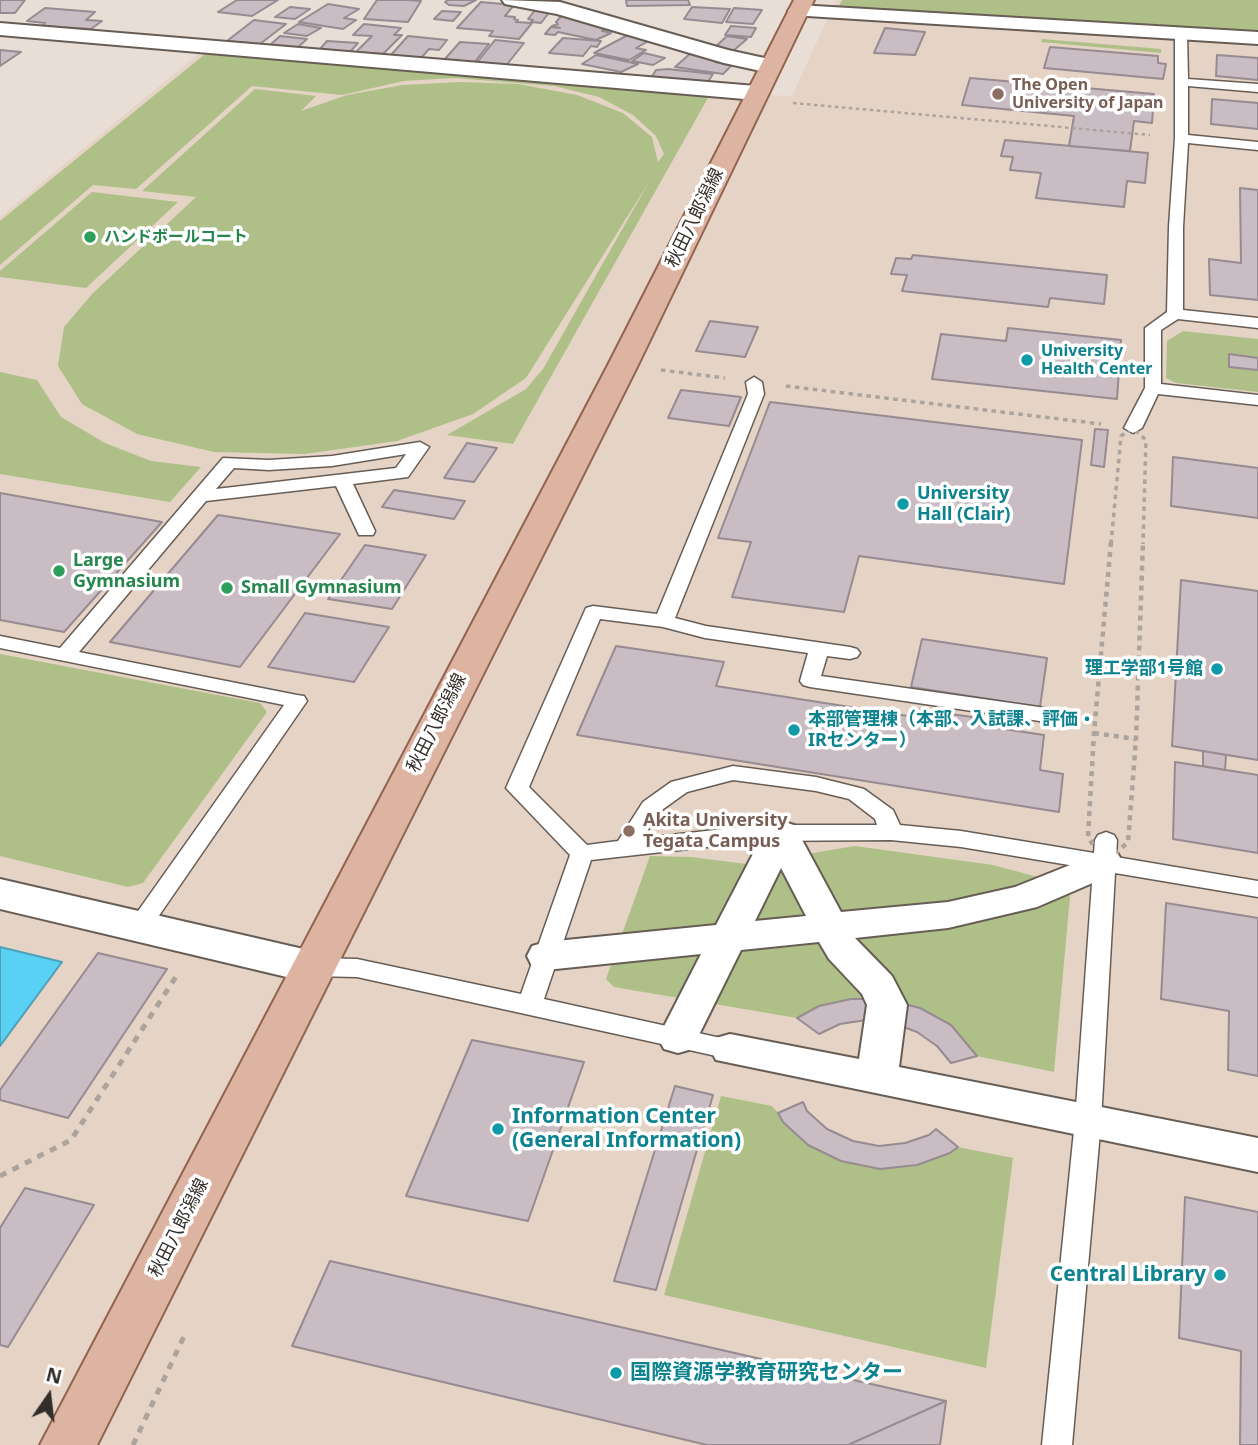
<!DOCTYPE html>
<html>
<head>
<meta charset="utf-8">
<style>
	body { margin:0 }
	#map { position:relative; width:1258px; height:1445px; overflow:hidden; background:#e9ded5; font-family:"Noto Sans",sans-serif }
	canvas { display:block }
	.north { position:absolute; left:14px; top:1361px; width:70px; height:70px; -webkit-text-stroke:5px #fff; paint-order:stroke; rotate:14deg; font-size:19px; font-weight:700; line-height:28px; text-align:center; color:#322e2a }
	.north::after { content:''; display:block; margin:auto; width:24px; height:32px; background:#322e2a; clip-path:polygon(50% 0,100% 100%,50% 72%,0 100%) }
</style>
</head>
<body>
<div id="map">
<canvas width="1258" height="1445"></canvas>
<div class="north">N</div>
</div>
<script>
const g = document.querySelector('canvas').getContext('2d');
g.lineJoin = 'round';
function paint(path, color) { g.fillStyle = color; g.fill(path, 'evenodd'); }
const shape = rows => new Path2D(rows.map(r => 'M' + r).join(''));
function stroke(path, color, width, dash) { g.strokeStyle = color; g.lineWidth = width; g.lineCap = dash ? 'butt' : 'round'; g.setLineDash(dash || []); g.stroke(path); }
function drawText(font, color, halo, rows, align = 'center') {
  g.font = font + ' "Noto Sans","Noto Sans JP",sans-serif'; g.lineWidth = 7; g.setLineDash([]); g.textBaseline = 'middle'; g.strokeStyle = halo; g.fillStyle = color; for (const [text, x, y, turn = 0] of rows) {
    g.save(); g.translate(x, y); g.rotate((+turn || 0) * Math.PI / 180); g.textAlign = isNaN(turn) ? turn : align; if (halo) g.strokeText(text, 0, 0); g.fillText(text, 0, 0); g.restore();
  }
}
const built = shape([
	[836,0,1258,0,1258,1445,0,1445,0,217,207,47,715,93,792,96]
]);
const green = shape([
	[842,0,1258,0,1258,31,839,6],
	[1042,39,1161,49,1161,53,1041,42],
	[210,50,709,96,513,444,447,435,526,389,543,369,649,182,526,378,473,414,397,441,305,454,214,452,137,434,82,404,58,366,64,327,93,293,196,197,142,191,255,89,316,96,301,111,347,95,402,85,460,82,518,84,577,95,623,113,652,137,658,162,664,154,656,136,633,115,599,97,554,86,455,78,404,81,342,95,252,86,136,189,93,185,0,265,0,221],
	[92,192,178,202,86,288,0,277,0,271],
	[1183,331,1258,339,1258,392,1176,383,1166,378,1167,341],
	[0,372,37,380,61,417,105,443,151,461,201,467,170,502,0,474],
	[0,654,260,703,267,712,143,883,128,887,0,856],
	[855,846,993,865,1071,886,1054,1072,977,1056,951,1025,885,999,851,999,819,1006,797,1018,614,987,606,979,650,856,691,857,747,864],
	[721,1096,772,1106,808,1145,841,1161,880,1169,917,1166,950,1153,958,1147,1013,1158,986,1368,664,1295]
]);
const water = shape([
	[0,947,62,962,0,1046,0,947]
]);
const building = shape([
	[0,0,25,0,15,13,0,13,0,0],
	[237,0,278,0,252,16,218,12,237,0],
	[377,0,408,0,421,1,408,22,364,19,377,0],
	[448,0,476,0,464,6,449,5,445,2,448,0],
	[626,0,688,0,690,5,627,6,626,0],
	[481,2,514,5,505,16,515,17,514,19,518,20,516,22,532,23,519,39,489,36,493,31,457,28,481,2],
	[328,4,359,9,344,18,356,20,343,29,299,22,328,4],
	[290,7,310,9,295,19,275,17,290,7],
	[692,7,730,9,722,23,684,19,692,7],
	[45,8,95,12,86,20,102,21,91,29,42,26,45,23,27,21,45,8],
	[734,8,762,10,753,24,726,22,734,8],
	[536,9,551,10,541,23,531,22,533,20,528,19,536,9],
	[442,11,461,12,453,21,434,19,442,11],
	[564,13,608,28,602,31,611,33,596,40,558,32,555,35,545,34,551,27,560,28,552,26,558,24,556,22,564,13],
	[254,20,286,24,260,44,227,41,254,20],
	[298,24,321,28,307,36,284,33,298,24],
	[364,24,401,28,394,35,402,35,383,54,356,52,372,36,353,35,364,24],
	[731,26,756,28,751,37,725,35,731,26],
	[885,28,925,32,915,55,874,53,885,28],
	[628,35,654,38,636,48,646,50,629,60,594,53,628,35],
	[280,36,307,39,296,49,269,46,280,36],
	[408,36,447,40,439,50,429,49,421,58,390,56,408,36],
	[727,36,747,39,733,51,713,49,727,36],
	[563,38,601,41,597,47,591,46,583,56,549,53,563,38],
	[495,40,524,43,505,67,475,65,495,40],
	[327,41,358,43,350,52,320,49,327,41],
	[460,42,489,44,474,63,444,60,460,42],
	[1050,47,1158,56,1158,63,1166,64,1163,79,1044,68,1050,47],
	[0,50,21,52,0,66,0,50],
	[692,52,720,58,715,62,732,65,723,74,675,67,692,52],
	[644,53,665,58,653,65,632,61,644,53],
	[596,55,638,64,621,72,582,64,596,55],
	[1217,55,1258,58,1258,80,1216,76,1217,55],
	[668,69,713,74,706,85,651,78,656,70,668,69],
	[970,78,1154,94,1152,123,1134,121,1130,151,1069,146,1074,116,962,105,970,78],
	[1212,99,1258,103,1258,129,1211,124,1212,99],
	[1005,140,1148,153,1145,183,1127,181,1124,207,1036,198,1041,173,1010,170,1013,157,1001,156,1005,140],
	[1240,188,1258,190,1258,300,1210,295,1209,259,1241,263,1240,188],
	[913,255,1107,275,1104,304,1050,298,1048,307,902,291,907,275,891,274,896,258,911,259,913,255],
	[710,321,758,327,745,357,696,351,710,321],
	[1008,328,1121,340,1117,399,932,379,941,334,1006,341,1008,328],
	[1229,354,1258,358,1258,370,1229,367,1229,354],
	[681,390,741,397,729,426,668,418,681,390],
	[770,402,1082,440,1064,584,859,556,844,612,732,597,751,542,718,538,770,402],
	[1095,429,1108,430,1104,467,1091,465,1095,429],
	[467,443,497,448,474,482,444,478,467,443],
	[1173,457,1258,468,1258,518,1171,506,1173,457],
	[394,490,465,501,454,519,382,507,394,490],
	[0,493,162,522,64,632,0,620,0,493],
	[218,515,340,534,240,667,110,642,218,515],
	[365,545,426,555,392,609,328,599,365,545],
	[1181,580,1258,591,1258,760,1172,746,1181,580],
	[305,613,389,627,354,682,268,667,305,613],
	[922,639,1047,658,1040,707,911,687,922,639],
	[616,646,724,662,716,686,914,717,916,709,972,717,971,724,1044,735,1040,770,1063,774,1059,812,577,735,616,646],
	[1203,751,1226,755,1225,770,1203,766,1203,751],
	[1175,762,1258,775,1258,853,1173,839,1175,762],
	[1166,903,1258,918,1258,1076,1228,1070,1229,1011,1161,999,1166,903],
	[98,953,167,969,68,1118,0,1100,0,1090,98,953],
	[851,999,885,999,920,1008,951,1025,977,1056,951,1063,937,1046,917,1032,893,1023,866,1020,840,1024,819,1034,797,1018,819,1006,851,999],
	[472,1040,584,1062,528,1221,406,1196,472,1040],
	[675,1086,713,1095,656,1290,614,1281,675,1086],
	[803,1102,807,1111,827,1129,853,1141,879,1146,905,1143,929,1135,936,1129,958,1147,950,1153,917,1165,880,1169,841,1161,808,1145,783,1122,778,1113,803,1102],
	[25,1188,94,1205,8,1347,0,1345,0,1228,25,1188],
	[1185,1197,1258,1212,1258,1445,1240,1445,1241,1351,1179,1338,1185,1197],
	[330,1261,946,1401,848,1445,707,1445,292,1346,330,1261],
	[946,1401,940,1445,848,1445,946,1401]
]);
const pathFar3 = shape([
	[793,103,1150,135]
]);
const pathFar2 = shape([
	[661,370,725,378],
	[786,386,1101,424],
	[1111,544,1121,436,1133,428,1146,440,1143,544]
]);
const pathFar1 = shape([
	[1111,542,1094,733,1088,837,1105,863,1128,842,1136,739,1143,542],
	[1094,733,1136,739]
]);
const path = shape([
	[0,1176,71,1140,177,975],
	[133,1445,186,1332]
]);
const service = shape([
	[1181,31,1187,34,1188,79,1258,84,1258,92,1188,86,1188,135,1258,142,1258,150,1188,143,1183,227,1183,310,1258,318,1258,328,1178,319,1161,330,1161,384,1258,395,1258,405,1158,394,1142,428,1133,433,1124,428,1145,388,1145,328,1167,312,1169,227,1175,138,1175,34,1181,31],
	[754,377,762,382,764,394,675,618,706,626,850,647,857,649,860,653,857,657,850,659,827,656,821,676,1053,709,1060,711,1063,716,1060,721,1053,723,810,687,803,685,800,681,808,653,705,638,663,627,600,619,529,787,587,845,618,841,643,802,671,782,733,766,816,777,864,789,893,810,900,825,961,831,1094,853,1095,840,1098,835,1106,832,1114,835,1117,840,1116,857,1258,881,1258,897,1115,873,1101,1121,1072,1445,1042,1445,1075,1121,1093,869,961,847,891,840,760,841,591,860,544,999,739,1042,743,1049,739,1056,730,1059,357,977,312,976,303,973,300,967,303,961,312,958,357,959,521,994,570,855,506,788,586,608,593,606,657,614,748,394,746,382,754,377],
	[733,780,816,791,849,799,875,819,877,825,760,825,643,838,659,812,687,792,733,780],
	[420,442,429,447,408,477,353,484,375,531,373,535,359,535,336,486,206,501,79,652,297,695,304,696,307,701,147,933,139,935,131,933,127,927,131,921,284,705,0,648,0,636,60,648,223,458,269,460,332,456,420,442],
	[406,454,396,468,216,489,234,468,269,470,332,466,406,454]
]);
const pedestrian = shape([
	[781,821,794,825,841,912,948,902,1015,887,1105,851,1118,854,1123,863,1118,872,1037,907,948,928,855,938,892,976,907,1005,899,1067,1258,1138,1258,1172,716,1060,710,1049,716,1038,730,1034,859,1059,867,1005,862,994,829,959,819,942,741,950,692,1049,678,1053,664,1049,658,1038,701,954,546,970,532,966,527,956,532,946,546,942,716,925,768,825,781,821],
	[781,868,806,916,755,921,781,868]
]);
const minor = shape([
	[502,0,560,2,728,50,778,61,781,66,778,71,770,73,724,63,557,14,505,4,502,0],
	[798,5,1258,32,1258,44,791,15,788,11,791,7,798,5],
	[0,23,756,86,764,88,767,93,764,98,756,100,0,35,0,23]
]);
const tertiary = shape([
	[0,879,312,951,328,956,334,967,328,978,312,983,0,909,0,879]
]);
const primary = shape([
	[794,0,814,0,637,367,97,1445,40,1445,607,367,794,0]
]);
const markers = [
	[998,94,7,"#8d6e63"],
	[90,237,7,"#2e9e5b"],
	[1027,360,7,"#0f9aa8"],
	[903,504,7,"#0f9aa8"],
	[59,571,7,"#2e9e5b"],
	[227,588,7,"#2e9e5b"],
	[1217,669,7,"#0f9aa8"],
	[794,730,7,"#0f9aa8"],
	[629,831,7,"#8d6e63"],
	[498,1129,7,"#0f9aa8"],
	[1220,1275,7,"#0f9aa8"],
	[616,1373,7,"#0f9aa8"]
];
const farEducationnames = [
	["The Open",1012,85],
	["University of Japan",1012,103]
];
const farLeisurenames = [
	["ハンドボールコート",104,237]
];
const farCulturenames = [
	["University",1041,351],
	["Health Center",1041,369]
];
const streetNames = [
	["秋田八郎潟線",695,218,-64],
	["秋田八郎潟線",437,723,-63],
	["秋田八郎潟線",179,1228,-63]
];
const cultureNames = [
	["University",917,494],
	["Hall (Clair)",917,515],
	["理工学部1号館",1203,669,"right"],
	["本部管理棟（本部、入試課、評価・",808,720],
	["IRセンター）",808,741]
];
const leisureNames = [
	["Large",73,561],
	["Gymnasium",73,582],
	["Small Gymnasium",241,588]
];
const educationNames = [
	["Akita University",643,821],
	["Tegata Campus",643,842]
];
const nearCulturenames = [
	["Information Center",512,1117],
	["(General Information)",512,1141],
	["Central Library",1206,1275,"right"],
	["国際資源学教育研究センター",630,1373]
];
paint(built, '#e5d3c5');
paint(green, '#aec087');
paint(water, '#58d1f5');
stroke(water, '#4da0b8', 2);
paint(building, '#c9bcc3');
stroke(building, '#978a91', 2);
stroke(service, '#675d55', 3);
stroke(pedestrian, '#675d55', 4);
stroke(minor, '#675d55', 4);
stroke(tertiary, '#675d55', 4);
stroke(primary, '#926450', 4);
stroke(pathFar3, '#aca39c', 2.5, [3.5, 3.5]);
stroke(pathFar2, '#aca39c', 3.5, [4.5, 4.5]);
stroke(pathFar1, '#aca39c', 4.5, [5, 5]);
stroke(path, '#aca39c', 5, [7, 7]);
paint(service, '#fff');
paint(pedestrian, '#fff');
paint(minor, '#fff');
paint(tertiary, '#fff');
paint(primary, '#ddb3a2');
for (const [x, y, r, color] of markers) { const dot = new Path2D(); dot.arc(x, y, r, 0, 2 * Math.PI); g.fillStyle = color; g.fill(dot); stroke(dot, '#fff', 2.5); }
drawText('bold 16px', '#785e54', '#fff', farEducationnames, 'left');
drawText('bold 16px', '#27864d', '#fff', farLeisurenames, 'left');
drawText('bold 16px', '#0d838f', '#fff', farCulturenames, 'left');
drawText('18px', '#322e2a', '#fff', streetNames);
drawText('bold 18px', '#0d838f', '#fff', cultureNames, 'left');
drawText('bold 18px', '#27864d', '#fff', leisureNames, 'left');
drawText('bold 18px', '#785e54', '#fff', educationNames, 'left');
drawText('bold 21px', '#0d838f', '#fff', nearCulturenames, 'left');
</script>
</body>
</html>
